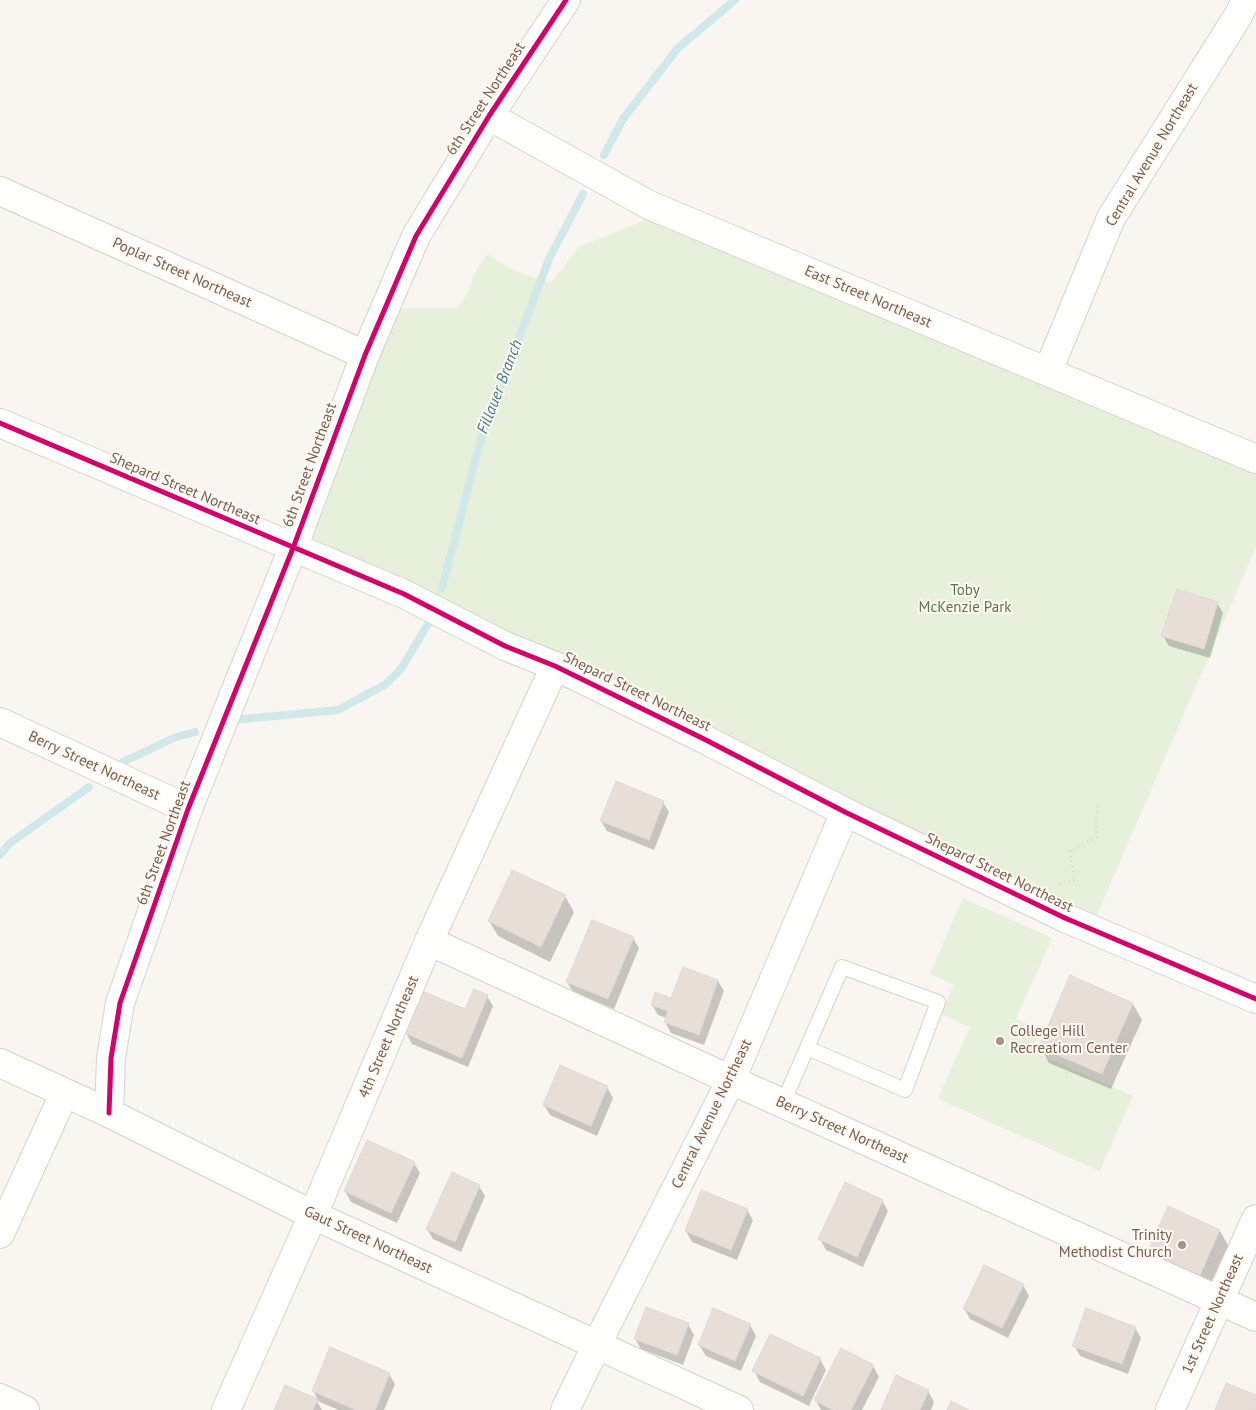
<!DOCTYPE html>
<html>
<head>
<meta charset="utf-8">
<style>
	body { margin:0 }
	canvas { display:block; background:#f9f5f0 }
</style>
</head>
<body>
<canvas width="1256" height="1410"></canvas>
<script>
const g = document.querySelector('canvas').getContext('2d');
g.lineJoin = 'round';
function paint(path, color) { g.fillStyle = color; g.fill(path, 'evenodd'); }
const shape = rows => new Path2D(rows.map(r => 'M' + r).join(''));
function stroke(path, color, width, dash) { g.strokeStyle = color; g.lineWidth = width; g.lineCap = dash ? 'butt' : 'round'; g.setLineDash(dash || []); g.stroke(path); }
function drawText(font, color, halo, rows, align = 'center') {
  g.font = font + ' "PT Sans",sans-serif'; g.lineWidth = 4; g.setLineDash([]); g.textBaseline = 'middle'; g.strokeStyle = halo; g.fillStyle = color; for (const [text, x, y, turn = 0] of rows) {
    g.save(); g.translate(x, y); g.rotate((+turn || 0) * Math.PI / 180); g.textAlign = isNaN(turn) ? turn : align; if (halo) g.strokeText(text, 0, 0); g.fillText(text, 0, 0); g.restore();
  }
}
const green = shape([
	[649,205,1256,459,1256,547,1091,929,293,548,385,308,457,308,468,293,475,272,487,254,513,270,550,283,563,268,579,247,643,221],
	[963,898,1052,938,1016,1019,1041,1030,1031,1051,1133,1096,1100,1171,938,1099,970,1027,941,1014,954,985,930,974]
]);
const shadow = shape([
	[1217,603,1223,613,1210,658,1169,646,1163,636],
	[663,802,669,812,654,850,607,831,601,821],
	[565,896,574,912,550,962,498,936,489,921],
	[633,938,639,948,614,1009,573,992,567,982],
	[718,981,724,991,704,1045,671,1033,665,1022,667,1018,658,1015,652,1005,672,1000],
	[487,996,493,1006,468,1067,412,1044,406,1033,466,1011],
	[1133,1004,1142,1020,1111,1089,1049,1063,1040,1047],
	[607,1087,613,1098,597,1136,550,1115,544,1105],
	[414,1163,420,1173,397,1223,351,1202,345,1191],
	[479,1186,485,1196,461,1252,433,1239,427,1229],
	[882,1201,888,1211,863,1267,826,1250,820,1239],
	[1169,1208,1220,1231,1229,1247,1205,1299],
	[747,1210,753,1220,737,1260,692,1242,686,1231],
	[1023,1285,1029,1296,1008,1338,970,1319,964,1308],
	[688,1324,694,1335,683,1365,641,1349,635,1339],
	[750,1325,756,1336,741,1371,706,1356,699,1345],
	[1135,1328,1141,1338,1128,1374,1080,1356,1074,1345],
	[820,1359,826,1370,809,1406,760,1382,754,1371],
	[873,1366,879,1377,862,1410,821,1410,816,1400],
	[389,1374,395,1384,384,1410,339,1410,317,1401,322,1410,276,1410,285,1387,319,1401,313,1391],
	[928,1391,934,1402,931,1410,882,1410]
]);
const stream = shape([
	[604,155,623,119,678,48,735,0],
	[442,588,482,435,549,259,583,194],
	[233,720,338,710,386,684,401,669,434,614],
	[123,762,176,737,195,732],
	[0,855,10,843,89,787]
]);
const building = shape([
	[1177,589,1218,602,1204,649,1161,636,1177,589],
	[616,781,664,801,649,840,600,821,616,781],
	[512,870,566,895,541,947,488,921,512,870],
	[592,920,634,937,608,999,566,982,592,920],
	[683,967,718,980,699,1035,664,1022,668,1011,651,1005,655,992,671,998,683,967],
	[1070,975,1133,1003,1102,1074,1039,1047,1070,975],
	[474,989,488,995,462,1058,405,1033,422,991,465,1009,474,989],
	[560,1065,608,1086,591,1126,543,1105,560,1065],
	[367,1140,415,1162,391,1213,344,1191,367,1140],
	[452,1172,480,1185,455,1242,426,1229,452,1172],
	[845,1182,883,1200,857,1257,818,1239,845,1182],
	[701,1190,748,1209,731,1250,685,1231,701,1190],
	[1168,1206,1220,1230,1196,1284,1144,1260,1168,1206],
	[984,1265,1024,1284,1002,1328,963,1309,984,1265],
	[646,1307,689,1323,677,1355,634,1339,646,1307],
	[713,1308,751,1324,735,1361,698,1345,713,1308],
	[1086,1308,1136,1327,1122,1364,1072,1346,1086,1308],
	[770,1334,821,1358,803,1396,752,1371,770,1334],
	[330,1347,390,1373,375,1410,356,1410,312,1391,330,1347],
	[841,1348,874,1365,851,1410,833,1410,814,1400,841,1348],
	[896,1375,929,1390,920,1410,881,1410,896,1375],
	[1226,1383,1256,1395,1256,1410,1215,1410,1226,1383],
	[285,1385,318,1399,313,1410,274,1410,285,1385],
	[951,1401,969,1410,947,1410,951,1401]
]);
const path = shape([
	[1059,884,1075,880,1070,851,1096,837,1097,805]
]);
const service = shape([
	[783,1103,807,1048,842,967,938,1002,905,1090,807,1048]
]);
const minor = shape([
	[489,116,649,205,1256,459],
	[0,191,365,355],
	[1048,371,1111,218,1238,16,1246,0],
	[0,423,404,594,505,646,555,666,704,739,845,812,1065,918,1256,999],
	[0,722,188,809],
	[429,941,731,1080,1256,1317],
	[0,1063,109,1113],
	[0,1234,64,1094],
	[0,1398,25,1410],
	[226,1410,313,1215,429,941,555,666],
	[565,1410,597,1344,731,1080,845,812],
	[1170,1410,1256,1219]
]);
const tertiary = shape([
	[566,0,489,116,416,236,365,355,293,548,188,809,120,1003,111,1058,109,1113,313,1215,739,1410]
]);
const cycleway = shape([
	[0,423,404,594,505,646,555,666,704,739,845,812,1065,918,1256,999],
	[109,1113,111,1058,120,1003,188,809,293,548,365,355,416,236,489,116,566,0]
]);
const markers = [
	[1000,1041,5,"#a69286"],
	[1182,1245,5,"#a69286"]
];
const streetNames = [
	["6th Street Northeast",486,99,-57],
	["Central Avenue Northeast",1152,155,-59],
	["Poplar Street Northeast",182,273,24],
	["East Street Northeast",868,297,23],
	["6th Street Northeast",310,465,-70],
	["Shepard Street Northeast",185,489,23],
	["Shepard Street Northeast",637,692,26],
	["Berry Street Northeast",94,766,25],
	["6th Street Northeast",164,843,-70],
	["Shepard Street Northeast",999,873,26],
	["4th Street Northeast",389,1037,-67],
	["Central Avenue Northeast",712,1114,-64],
	["Berry Street Northeast",842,1130,24],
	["Gaut Street Northeast",368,1240,25],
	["1st Street Northeast",1213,1314,-66]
];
const parkNames = [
	["Toby",965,591],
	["McKenzie Park",965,608]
];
const poiNames = [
	["College Hill",1010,1032],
	["Recreatiom Center",1010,1049],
	["Trinity",1172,1236,"right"],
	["Methodist Church",1172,1253,"right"]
];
const waterNames = [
	["Fillauer Branch",500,387,-69]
];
paint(green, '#e7f0db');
paint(shadow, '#0003');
stroke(stream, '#d0e8ea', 8);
paint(building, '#e6ded7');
stroke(building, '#e2d8d2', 1);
stroke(service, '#d7d1cb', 16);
stroke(minor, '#d7d1cb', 30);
stroke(tertiary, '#d7d1cb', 30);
stroke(path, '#dcd5d0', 3, [1, 4]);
stroke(service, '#fefefd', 14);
stroke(minor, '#fefefd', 28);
stroke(tertiary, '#fefefd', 28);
stroke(cycleway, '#d6006c', 5);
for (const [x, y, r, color] of markers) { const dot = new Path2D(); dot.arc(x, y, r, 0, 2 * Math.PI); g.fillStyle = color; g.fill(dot); stroke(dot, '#fffaf3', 2); }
drawText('15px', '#7a5c4d', '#fffaf3', streetNames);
drawText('15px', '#537a41', '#fffaf3', parkNames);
drawText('15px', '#7a5c4d', '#fffaf3', poiNames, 'left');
drawText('italic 16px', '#437c86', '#fffaf3', waterNames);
</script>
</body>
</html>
